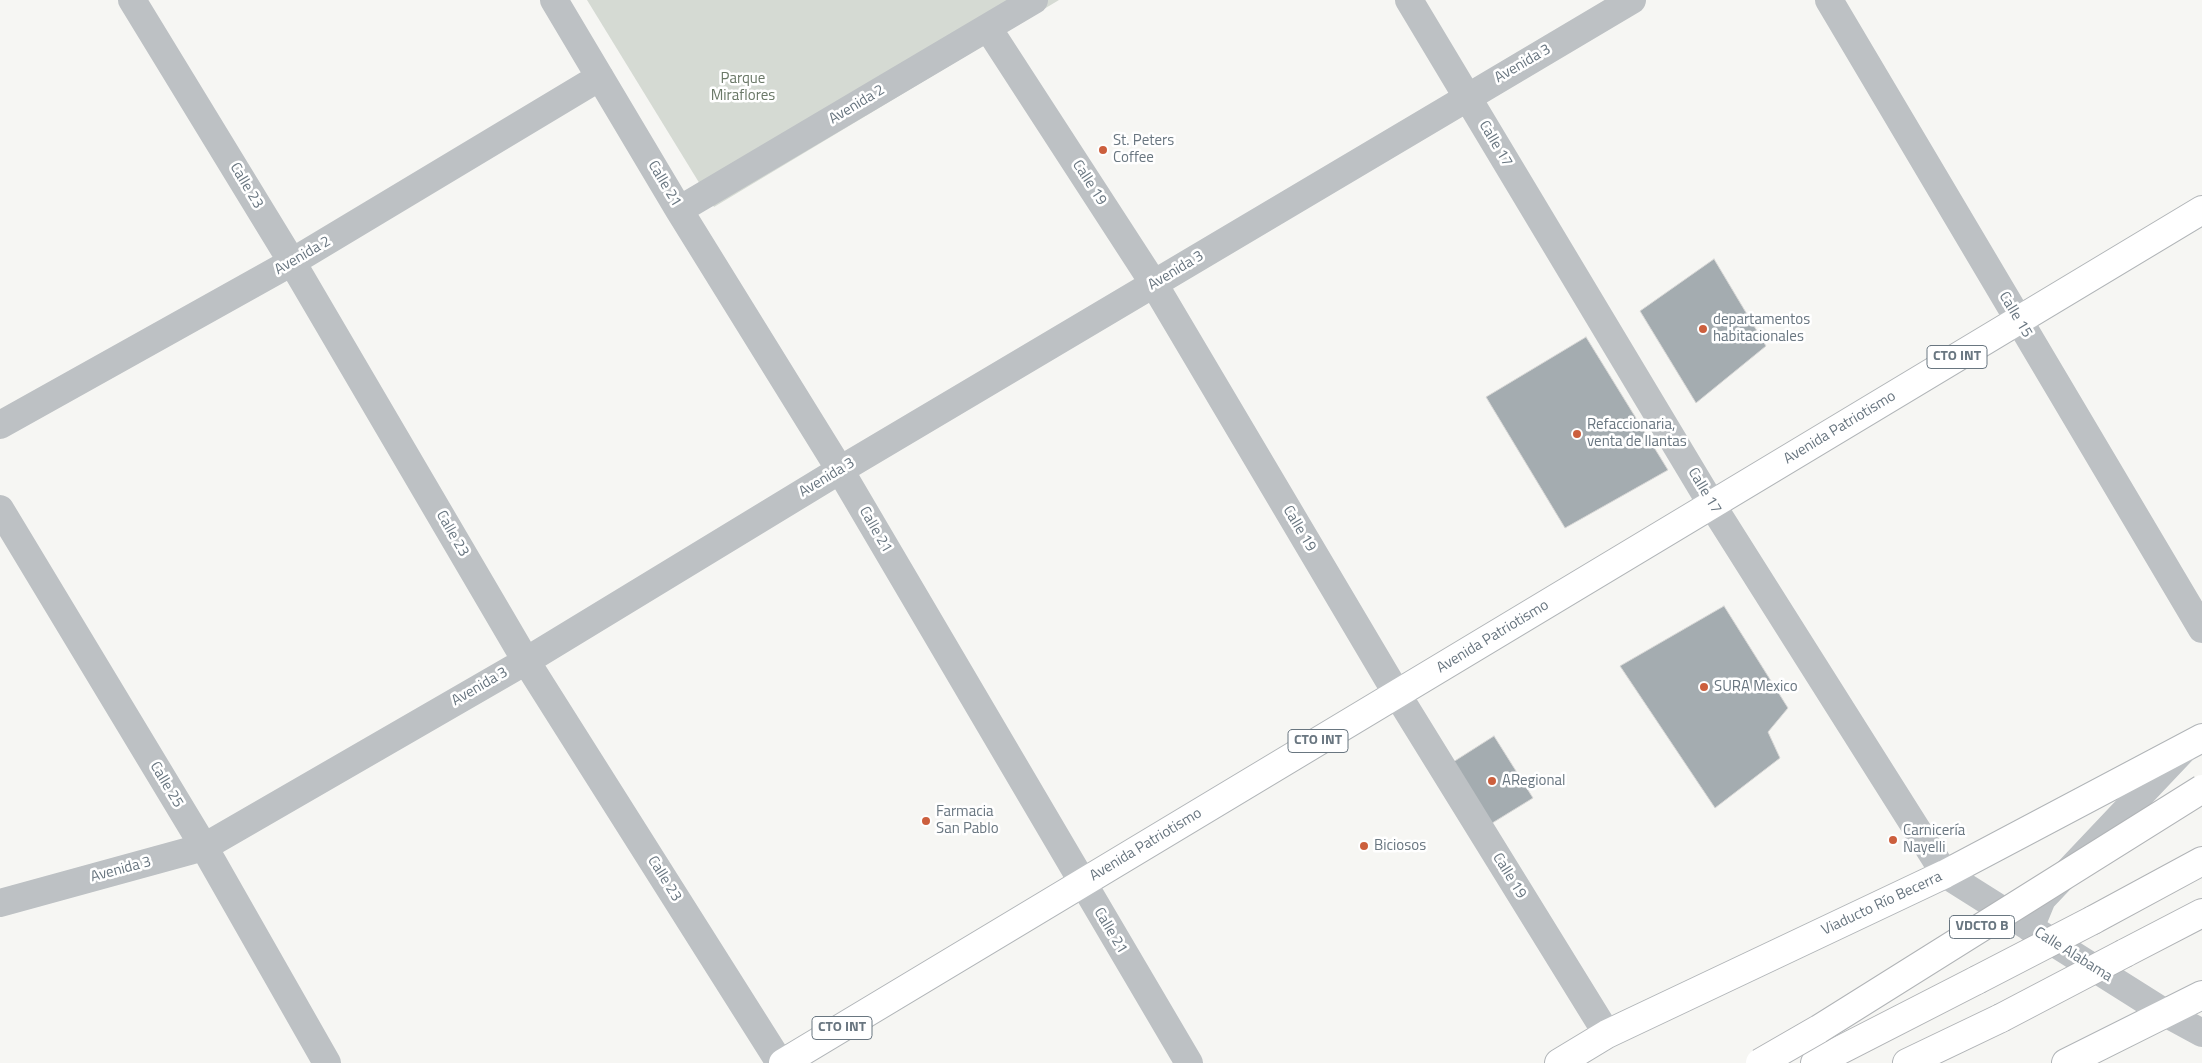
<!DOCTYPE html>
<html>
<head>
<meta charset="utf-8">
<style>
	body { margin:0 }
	canvas { display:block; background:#f6f6f3 }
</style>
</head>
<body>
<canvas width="2202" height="1063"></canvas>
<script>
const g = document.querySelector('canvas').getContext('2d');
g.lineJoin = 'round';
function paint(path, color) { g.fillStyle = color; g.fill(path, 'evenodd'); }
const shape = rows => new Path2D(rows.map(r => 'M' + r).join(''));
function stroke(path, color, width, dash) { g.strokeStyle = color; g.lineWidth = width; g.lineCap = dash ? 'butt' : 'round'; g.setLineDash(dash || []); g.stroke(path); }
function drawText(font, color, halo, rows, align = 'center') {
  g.font = font + ' "Titillium Web",sans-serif'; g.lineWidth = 5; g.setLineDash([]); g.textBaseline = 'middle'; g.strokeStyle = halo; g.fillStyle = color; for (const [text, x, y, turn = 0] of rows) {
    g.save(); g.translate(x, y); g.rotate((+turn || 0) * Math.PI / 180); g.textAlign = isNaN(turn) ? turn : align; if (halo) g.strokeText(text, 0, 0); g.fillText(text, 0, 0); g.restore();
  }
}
const green = shape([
	[587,0,1059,0,714,207]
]);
const building = shape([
	[1714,259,1766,346,1696,403,1640,311,1714,259],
	[1586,337,1668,470,1565,528,1486,397,1586,337],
	[1724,606,1788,708,1768,732,1780,758,1715,808,1620,666,1724,606],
	[1494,736,1533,798,1489,825,1450,764,1494,736]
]);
const minor = shape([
	[132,0,292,262,526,661,780,1063],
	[554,0,679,210,840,470,1189,1063],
	[1409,0,1712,505,1945,874,2167,1014,2202,1033],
	[1829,0,2202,629],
	[988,28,1154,284,1397,694,1607,1034],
	[679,210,1034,0],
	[0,425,292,262,600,77],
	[0,509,204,847,327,1063],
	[0,903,204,847,526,661,840,470,1632,0],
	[2030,928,2042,899,2183,750]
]);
const major = shape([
	[783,1063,2202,210],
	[1559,1063,1607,1034,1945,874,2202,738],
	[2066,1063,2202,995]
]);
const highway = shape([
	[2093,920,2202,861],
	[2125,953,2202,913],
	[1815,1063,1977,980],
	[1907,1063,2001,1018]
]);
const highwayBridge = shape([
	[1977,980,2093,920],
	[2001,1018,2125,953],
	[1760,1063,1819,1029,2202,789]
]);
const markers = [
	[1103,150,5,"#cc5f3d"],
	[1703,329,5,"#cc5f3d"],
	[1577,434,5,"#cc5f3d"],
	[1704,687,5,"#cc5f3d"],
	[1492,781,5,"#cc5f3d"],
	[926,821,5,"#cc5f3d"],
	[1893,840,5,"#cc5f3d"],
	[1364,846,5,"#cc5f3d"]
];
const shields = [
	[1957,357,60],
	[1318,741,60],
	[1982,927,65],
	[842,1028,60]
];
const shieldNames = [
	["CTO INT",1957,357],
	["CTO INT",1318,741],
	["VDCTO B",1982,927],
	["CTO INT",842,1028]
];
const streetNames = [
	["Avenida 3",1523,64,-30],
	["Avenida 2",857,105,-31],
	["Calle 17",1495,144,59],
	["Calle 19",1089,183,57],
	["Calle 21",664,184,59],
	["Calle 23",246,186,59],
	["Avenida 2",303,256,-30],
	["Avenida 3",1176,271,-31],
	["Calle 15",2015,315,59],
	["Avenida Patriotismo",1840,428,-31],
	["Avenida 3",827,478,-31],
	["Calle 17",1704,491,59],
	["Calle 19",1299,529,59],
	["Calle 21",875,530,60],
	["Calle 23",452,534,60],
	["Avenida Patriotismo",1493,637,-31],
	["Avenida 3",480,687,-30],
	["Calle 25",166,785,59],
	["Avenida Patriotismo",1146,845,-31],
	["Avenida 3",121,870,-15],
	["Calle 19",1509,876,58],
	["Calle 23",664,879,58],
	["Viaducto Río Becerra",1882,904,-25],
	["Calle 21",1110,931,59],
	["Calle Alabama",2073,955,32]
];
const parkNames = [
	["Parque",743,79],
	["Miraflores",743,96]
];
const poiNames = [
	["St. Peters",1113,141],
	["Coffee",1113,158],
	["departamentos",1713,320],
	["habitacionales",1713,337],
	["Refaccionaria,",1587,425],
	["venta de llantas",1587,442],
	["SURA Mexico",1714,687],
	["ARegional",1502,781],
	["Farmacia",936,812],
	["San Pablo",936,829],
	["Carnicería",1903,831],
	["Nayelli",1903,848],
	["Biciosos",1374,846]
];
paint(green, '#d5dad3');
paint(building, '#a4acb0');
stroke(building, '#d7d7d6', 1);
stroke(major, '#b1b5b8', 30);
stroke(highway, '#b1b4b7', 30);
stroke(minor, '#bdc1c4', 28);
stroke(major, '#fff', 28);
stroke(highway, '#fff', 28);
stroke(highwayBridge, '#b1b4b7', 30, []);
stroke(highwayBridge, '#fff', 28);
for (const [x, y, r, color] of markers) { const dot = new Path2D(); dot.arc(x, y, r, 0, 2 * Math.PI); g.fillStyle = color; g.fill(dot); stroke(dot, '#fff', 2); }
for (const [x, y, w] of shields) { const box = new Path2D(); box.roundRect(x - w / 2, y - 11.5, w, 23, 4); g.fillStyle = '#fff'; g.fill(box); stroke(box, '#697680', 1); }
drawText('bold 14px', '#697680', null, shieldNames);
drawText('15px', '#697680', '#fff', streetNames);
drawText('15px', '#6a7867', '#fff', parkNames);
drawText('15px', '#697680', '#fff', poiNames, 'left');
</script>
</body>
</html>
